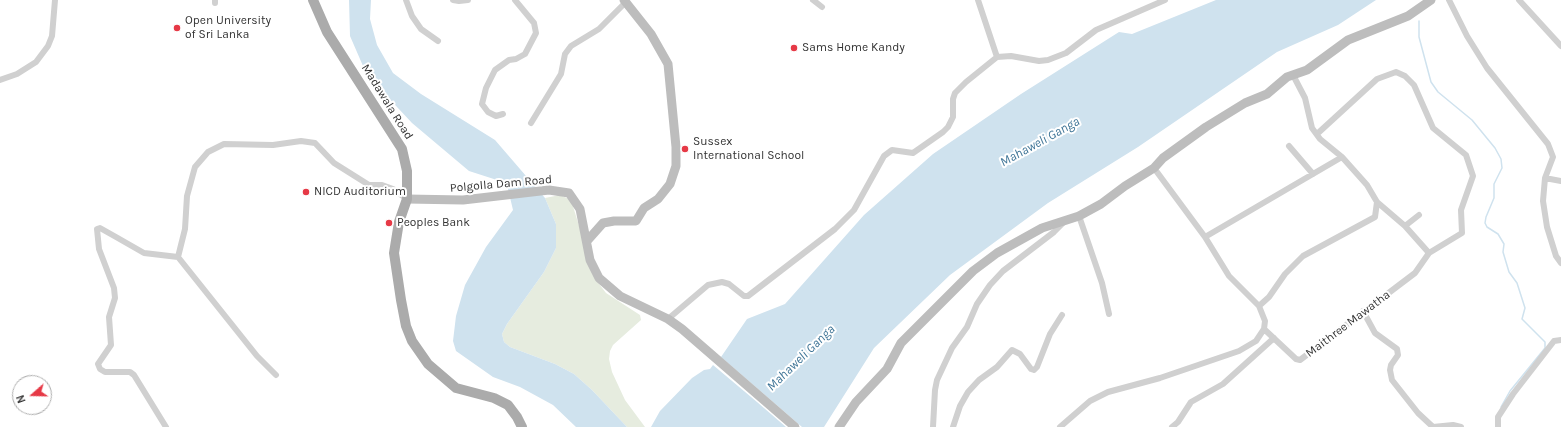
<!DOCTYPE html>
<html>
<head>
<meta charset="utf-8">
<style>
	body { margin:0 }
	#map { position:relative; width:1561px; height:427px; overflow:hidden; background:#fff; font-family:Karla,sans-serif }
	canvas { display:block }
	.north { position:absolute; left:12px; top:375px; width:40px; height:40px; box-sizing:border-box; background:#fff; border:1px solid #adadad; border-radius:50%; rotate:250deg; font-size:11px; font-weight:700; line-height:16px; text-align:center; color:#333 }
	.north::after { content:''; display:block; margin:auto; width:14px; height:18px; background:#e63946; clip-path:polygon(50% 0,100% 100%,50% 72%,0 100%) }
</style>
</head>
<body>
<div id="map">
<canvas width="1561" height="427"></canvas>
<div class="north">N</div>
</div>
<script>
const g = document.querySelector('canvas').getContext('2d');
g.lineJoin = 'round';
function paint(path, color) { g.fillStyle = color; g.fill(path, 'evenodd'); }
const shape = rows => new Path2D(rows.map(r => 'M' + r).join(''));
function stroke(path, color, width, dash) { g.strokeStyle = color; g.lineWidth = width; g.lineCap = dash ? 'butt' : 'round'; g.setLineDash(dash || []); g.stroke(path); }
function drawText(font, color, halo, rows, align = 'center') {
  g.font = font + ' Karla,sans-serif'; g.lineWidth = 4; g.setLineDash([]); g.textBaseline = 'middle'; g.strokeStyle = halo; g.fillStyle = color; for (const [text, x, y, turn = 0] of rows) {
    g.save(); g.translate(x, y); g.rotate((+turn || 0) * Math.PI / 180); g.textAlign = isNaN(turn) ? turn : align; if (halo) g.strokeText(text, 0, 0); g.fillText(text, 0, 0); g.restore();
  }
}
const green = shape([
	[560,195,571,200,596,280,606,293,640,315,641,320,613,345,610,351,609,359,612,372,625,400,645,427,627,427,592,390,574,374,555,364,510,347,504,342,502,334,507,324,544,272,556,248,556,224,545,198]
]);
const water = shape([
	[349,0,371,0,370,19,377,45,393,73,421,94,495,140,545,198,556,224,556,248,544,272,507,324,502,334,504,342,510,347,555,364,574,374,592,390,627,427,576,427,553,405,520,387,493,377,456,351,453,341,456,316,465,285,486,247,513,210,508,189,500,181,469,171,412,123,383,92,363,66,350,36],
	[1216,0,1376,0,1338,25,1277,52,1138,147,1048,203,950,275,874,348,824,427,802,427,721,357,747,319,785,304,864,215,933,154,1021,94,1119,32,1132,34],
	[713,365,757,402,786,427,651,427,660,411,692,378,704,370,710,369]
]);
const stream = shape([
	[1419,21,1419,37,1431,82,1438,92,1472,120,1495,148,1501,159,1502,168,1494,184,1494,198,1486,217,1485,223,1487,227,1498,234,1504,244,1503,252,1509,272,1517,283,1525,308,1522,319,1545,342,1545,348,1510,391,1501,407]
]);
const street = shape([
	[215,0,215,3],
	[406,0,412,16,421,29,438,41],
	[453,0,459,1,468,0],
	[813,0,822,7],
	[978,0,997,57],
	[1449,0,1467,36,1487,68,1548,144,1553,157,1545,178,1543,201,1547,227,1556,256,1561,263],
	[1519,0,1561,46],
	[1293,75,1305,98,1312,128,1320,139,1342,157,1367,185,1377,202,1405,226,1429,253,1462,233,1461,210,1473,176,1466,155,1433,128,1414,85,1405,76,1396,72,1377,79,1317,134],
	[0,80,17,74,36,62,48,46,52,36,55,0],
	[503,114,496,116,488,112,482,104,486,88,495,70,509,60,516,59,525,54,536,33,534,23,515,0],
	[531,123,561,74,565,54,571,46,599,29,626,2],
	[1289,146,1313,174],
	[1545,178,1561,181],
	[1079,216,1102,283,1109,314],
	[1405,226,1419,215],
	[1205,237,1342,157],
	[178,257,185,229,187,196,195,167,208,152,224,144,273,145,301,141,315,143,334,163,369,185,382,185,393,189,407,199],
	[1259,306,1269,297,1285,274,1303,256,1375,217,1377,202],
	[1363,311,1375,333,1397,349,1398,355,1391,365,1390,370,1392,380,1418,413,1433,427,1453,425,1461,427],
	[668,319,708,285,722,282,729,284,744,296,748,296,835,229,854,210,884,156,892,150,913,153,943,132,948,127,953,117,953,99,955,93,966,82,997,57,1011,56,1039,61,1048,60,1066,53,1096,30,1165,0],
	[1264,329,1296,359,1300,360,1415,273,1429,253],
	[166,427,134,375,130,372,105,372,100,369,98,364,111,345,109,317,115,298,114,288,99,249,97,229,100,228,116,237,144,253,178,257,257,356,276,375],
	[933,427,935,390,937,380,952,348,967,327,977,304,990,285,1003,271,1054,232,1064,222],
	[953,427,960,406,968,392,979,380,997,367,1012,350,1020,354,1031,369,1034,370,1037,367,1050,334,1062,315],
	[1060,427,1090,401,1108,392,1160,378,1239,351,1256,341,1264,329,1265,321,1259,306,1229,276,1205,237,1154,168],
	[1172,427,1178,422,1191,402,1223,384,1274,338],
	[1498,427,1498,417,1513,394,1554,341,1561,340]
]);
const secondary = shape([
	[407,199,463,200,549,190,569,193,580,209,590,260,599,278,620,296,668,319,682,329,795,427],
	[587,241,603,223,614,221,636,221,644,208,658,199,670,184,676,166,676,147,668,64,651,34,624,0],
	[839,427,856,402,887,369,901,343,973,271,997,253,1042,228,1079,216,1101,204,1125,186,1154,168,1163,158,1206,127,1245,103,1267,94,1287,77,1307,70,1348,40,1408,16,1431,0]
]);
const primary = shape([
	[313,0,327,32,402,149,407,171,407,199,399,222,394,253,401,300,406,326,412,341,428,364,456,388,494,398,508,405,517,417,522,427]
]);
const markers = [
	[177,28,4,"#e63946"],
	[794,48,4,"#e63946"],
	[685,149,4,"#e63946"],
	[306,192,4,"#e63946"],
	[389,223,4,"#e63946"]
];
const poiNames = [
	["Open University",185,21],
	["of Sri Lanka",185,35],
	["Sams Home Kandy",802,48],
	["Sussex",693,142],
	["International School",693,156],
	["NICD Auditorium",314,192],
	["Peoples Bank",397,223]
];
const streetNames = [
	["Madawala Road",387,102,58],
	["Polgolla Dam Road",501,184,-5],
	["Maithree Mawatha",1348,324,-37]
];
const waterNames = [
	["Mahaweli Ganga",1040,142,-29],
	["Mahaweli Ganga",801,358,-44]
];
paint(green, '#e6ecdf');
paint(water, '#cfe2ee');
stroke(stream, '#cfe2ee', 1.5);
stroke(street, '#d0d0d0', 6);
stroke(secondary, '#bdbdbd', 9);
stroke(primary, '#ababab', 10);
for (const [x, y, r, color] of markers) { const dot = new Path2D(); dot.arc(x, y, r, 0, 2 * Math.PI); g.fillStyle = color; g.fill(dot); stroke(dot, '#fff', 1.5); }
drawText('12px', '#333', '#fff', poiNames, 'left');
drawText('12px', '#333', '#fff', streetNames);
drawText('italic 13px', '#3f7597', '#fff', waterNames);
</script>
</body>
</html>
